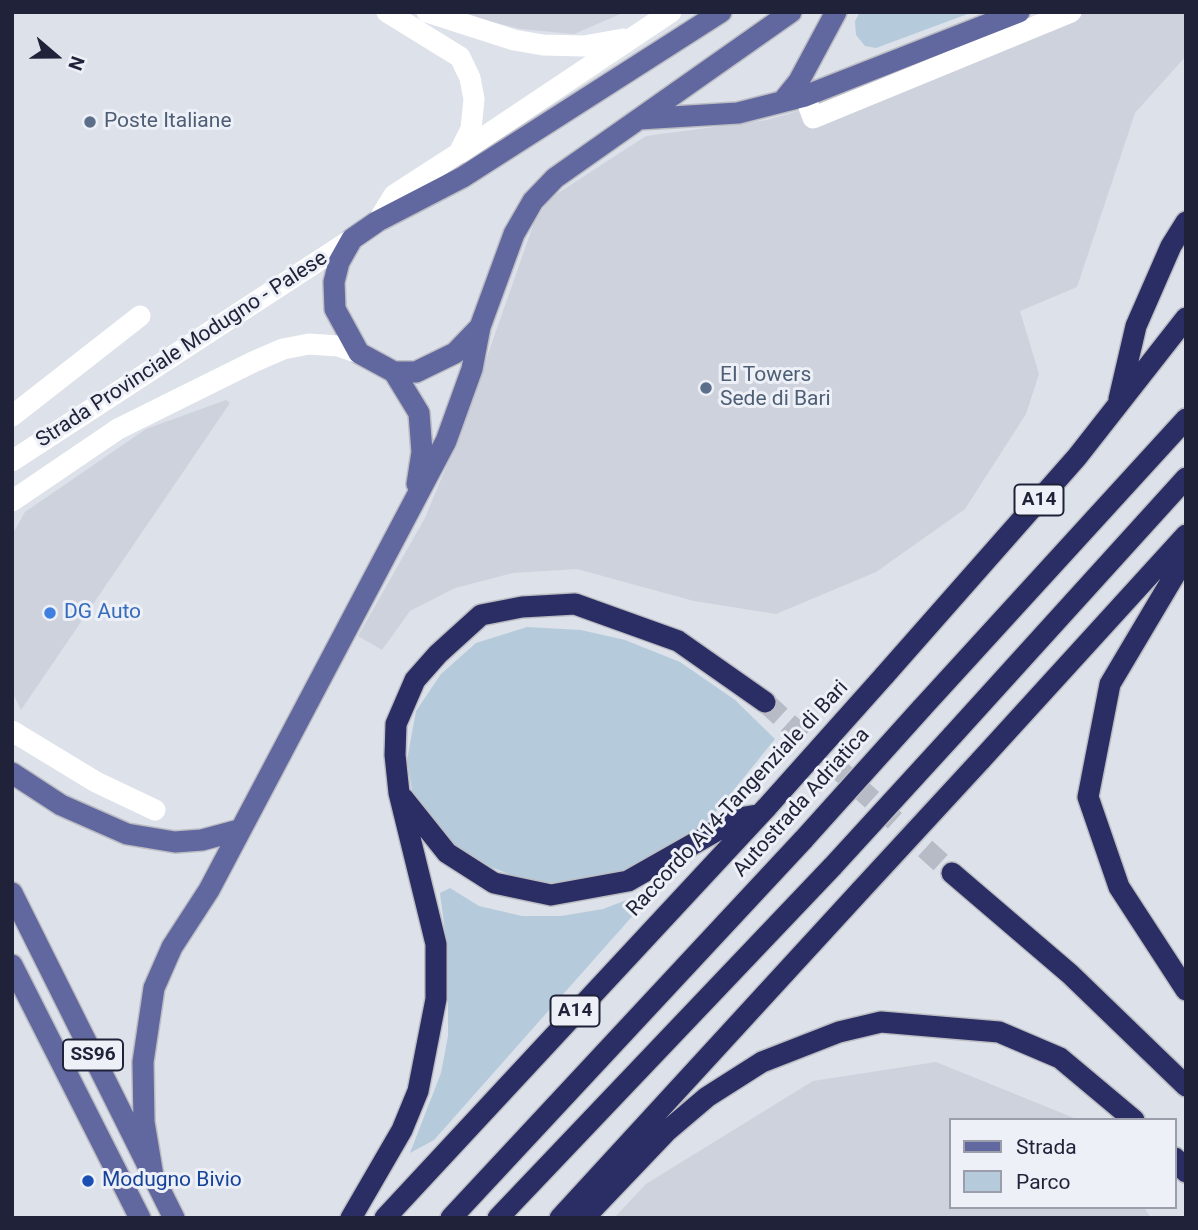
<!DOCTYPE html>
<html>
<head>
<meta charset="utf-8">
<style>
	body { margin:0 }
	#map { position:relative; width:1198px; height:1230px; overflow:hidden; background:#dde1e9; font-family:Roboto,sans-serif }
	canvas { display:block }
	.frame { position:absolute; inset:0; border:14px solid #1f2238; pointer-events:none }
	.legend { position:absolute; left:949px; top:1118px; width:228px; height:91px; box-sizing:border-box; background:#edf0f6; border:2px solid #9b9eaa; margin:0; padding:9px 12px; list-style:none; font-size:21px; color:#1f2238 }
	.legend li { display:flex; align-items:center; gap:14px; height:35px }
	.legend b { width:35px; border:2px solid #9b9eaa }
	.north { position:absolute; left:21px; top:21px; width:70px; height:70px; -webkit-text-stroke:5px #edf0f6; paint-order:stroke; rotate:110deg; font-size:19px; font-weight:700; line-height:28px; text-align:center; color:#1f2238 }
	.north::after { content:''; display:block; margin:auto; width:24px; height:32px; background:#1f2238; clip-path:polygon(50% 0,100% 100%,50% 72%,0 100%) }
</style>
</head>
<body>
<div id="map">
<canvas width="1198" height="1230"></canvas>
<div class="frame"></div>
<ul class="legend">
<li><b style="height:9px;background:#61679f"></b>Strada</li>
<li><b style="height:19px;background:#b5cbdb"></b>Parco</li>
</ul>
<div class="north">N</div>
</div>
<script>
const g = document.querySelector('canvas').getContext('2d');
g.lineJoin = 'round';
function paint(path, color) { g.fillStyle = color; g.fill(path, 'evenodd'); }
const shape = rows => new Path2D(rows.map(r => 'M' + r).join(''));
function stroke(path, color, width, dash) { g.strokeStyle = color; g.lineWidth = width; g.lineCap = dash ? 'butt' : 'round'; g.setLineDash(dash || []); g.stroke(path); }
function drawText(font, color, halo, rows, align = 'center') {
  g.font = font + ' Roboto,sans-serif'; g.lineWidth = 6; g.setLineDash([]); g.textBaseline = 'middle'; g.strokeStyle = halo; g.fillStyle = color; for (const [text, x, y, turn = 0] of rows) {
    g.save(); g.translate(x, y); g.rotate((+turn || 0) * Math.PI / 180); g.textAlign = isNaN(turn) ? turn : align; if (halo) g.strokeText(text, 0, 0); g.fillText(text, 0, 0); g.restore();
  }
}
const built = shape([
	[452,12,625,12,574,34,521,29],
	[1053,12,1186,12,1186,56,1135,113,1077,287,1020,311,1039,374,1026,414,965,509,876,572,776,614,694,601,577,569,513,573,455,588,410,611,382,650,358,636,425,518,461,431,534,223,549,199,646,136,767,120,829,102],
	[226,400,230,403,21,710,12,691,12,535,25,512,146,429],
	[936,1062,1079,1120,951,1120,951,1207,1144,1207,1151,1218,614,1218,646,1184,813,1081]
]);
const green = shape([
	[860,12,973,12,876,48,865,46,856,35,855,21],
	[527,627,581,630,625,640,680,662,735,700,775,739,711,818,669,850,614,876,564,884,524,880,478,862,440,834,413,796,407,760,416,711,441,674,476,643],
	[450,888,479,906,522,916,561,916,603,909,637,896,644,903,434,1140,410,1153,441,1073,448,1036,448,955,440,893]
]);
const highwayTunnel = shape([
	[765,702,952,873]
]);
const minor = shape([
	[427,12,514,40,543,45,584,46,623,39],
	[805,96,813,118,1071,12],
	[460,153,671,12],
	[378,221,394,195,459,153,471,129,474,99,470,78,460,57,387,12],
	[12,416,140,316],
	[12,461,352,239],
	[12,501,118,429,253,362,283,349,309,344,338,346,359,353],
	[12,731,96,782,155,810]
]);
const major = shape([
	[721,12,463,177,378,221,352,239,339,262,334,282,335,309,359,353,394,372,416,372,455,353,480,327,514,234,533,201,555,178,791,12],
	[782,102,799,81,836,12],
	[639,119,738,113,805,96,1019,12],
	[394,372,419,413,422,452,417,484],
	[12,773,61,805,127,834,175,842,202,840,239,830],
	[12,893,174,1218],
	[12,965,140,1218],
	[153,1176,144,1122,143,1062,154,988,172,947,209,890,446,441,472,369,480,327]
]);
const highway = shape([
	[1119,399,1136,326,1171,246,1186,222],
	[1186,556,1110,684,1088,797,1119,887,1186,990],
	[884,676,1077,457,1186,318],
	[921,709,1186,419],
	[952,736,1186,478],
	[980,761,1186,535],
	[403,798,447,853,494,883,551,895,628,881,739,818,757,815],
	[952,873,1070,974,1186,1086],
	[1175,1158,1186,1172],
	[351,1218,402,1130,418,1091,436,999,436,944,399,793,395,755,396,724,415,680,438,654,481,615,522,607,575,604,678,641,765,702],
	[385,1218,767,807],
	[451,1218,804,839],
	[498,1218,833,866],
	[560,1218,861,890],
	[584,1218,667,1131,707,1097,762,1062,839,1032,881,1022,999,1032,1060,1058,1134,1120]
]);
const highwayBridge = shape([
	[767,807,884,676],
	[804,839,921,709],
	[833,866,952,736],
	[861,890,980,761]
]);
const markers = [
	[90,122,7,"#5c6f8a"],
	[706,388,7,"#5c6f8a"],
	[50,613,7,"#3f7fe0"],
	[88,1181,7,"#1a4fb4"]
];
const shields = [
	[1039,500,49],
	[575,1011,49],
	[93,1055,60]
];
const shieldNames = [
	["A14",1039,500],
	["A14",575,1011],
	["SS96",93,1055]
];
const serviceNames = [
	["Poste Italiane",104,122],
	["EI Towers",720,376],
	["Sede di Bari",720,400]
];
const streetNames = [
	["Strada Provinciale Modugno - Palese",182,350,-33],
	["Raccordo A14-Tangenziale di Bari",738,799,-47],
	["Autostrada Adriatica",802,803,-48]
];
const shopNames = [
	["DG Auto",64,613]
];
const transitNames = [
	["Modugno Bivio",102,1181]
];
paint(built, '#ced2dd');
paint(green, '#b5cbdb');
stroke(highwayTunnel, '#b7bbc6', 21, [21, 10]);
stroke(major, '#bcbdc3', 24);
stroke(highway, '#bcbdc3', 24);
stroke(minor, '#fff', 21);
stroke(major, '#61679f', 21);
stroke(highway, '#2b2e64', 21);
stroke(highwayBridge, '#bcbdc3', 24, []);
stroke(highwayBridge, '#2b2e64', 21);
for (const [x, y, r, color] of markers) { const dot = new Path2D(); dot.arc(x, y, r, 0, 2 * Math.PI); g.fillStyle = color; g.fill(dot); stroke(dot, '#edf0f6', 2.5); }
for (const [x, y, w] of shields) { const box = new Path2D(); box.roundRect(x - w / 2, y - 15.5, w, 31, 5); g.fillStyle = '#edf0f6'; g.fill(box); stroke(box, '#1f2238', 2); }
drawText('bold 19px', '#1f2238', null, shieldNames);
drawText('21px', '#4e5e75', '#edf0f6', serviceNames, 'left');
drawText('21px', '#1f2238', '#edf0f6', streetNames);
drawText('21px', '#366cbe', '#edf0f6', shopNames, 'left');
drawText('21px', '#164399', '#edf0f6', transitNames, 'left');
</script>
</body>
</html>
